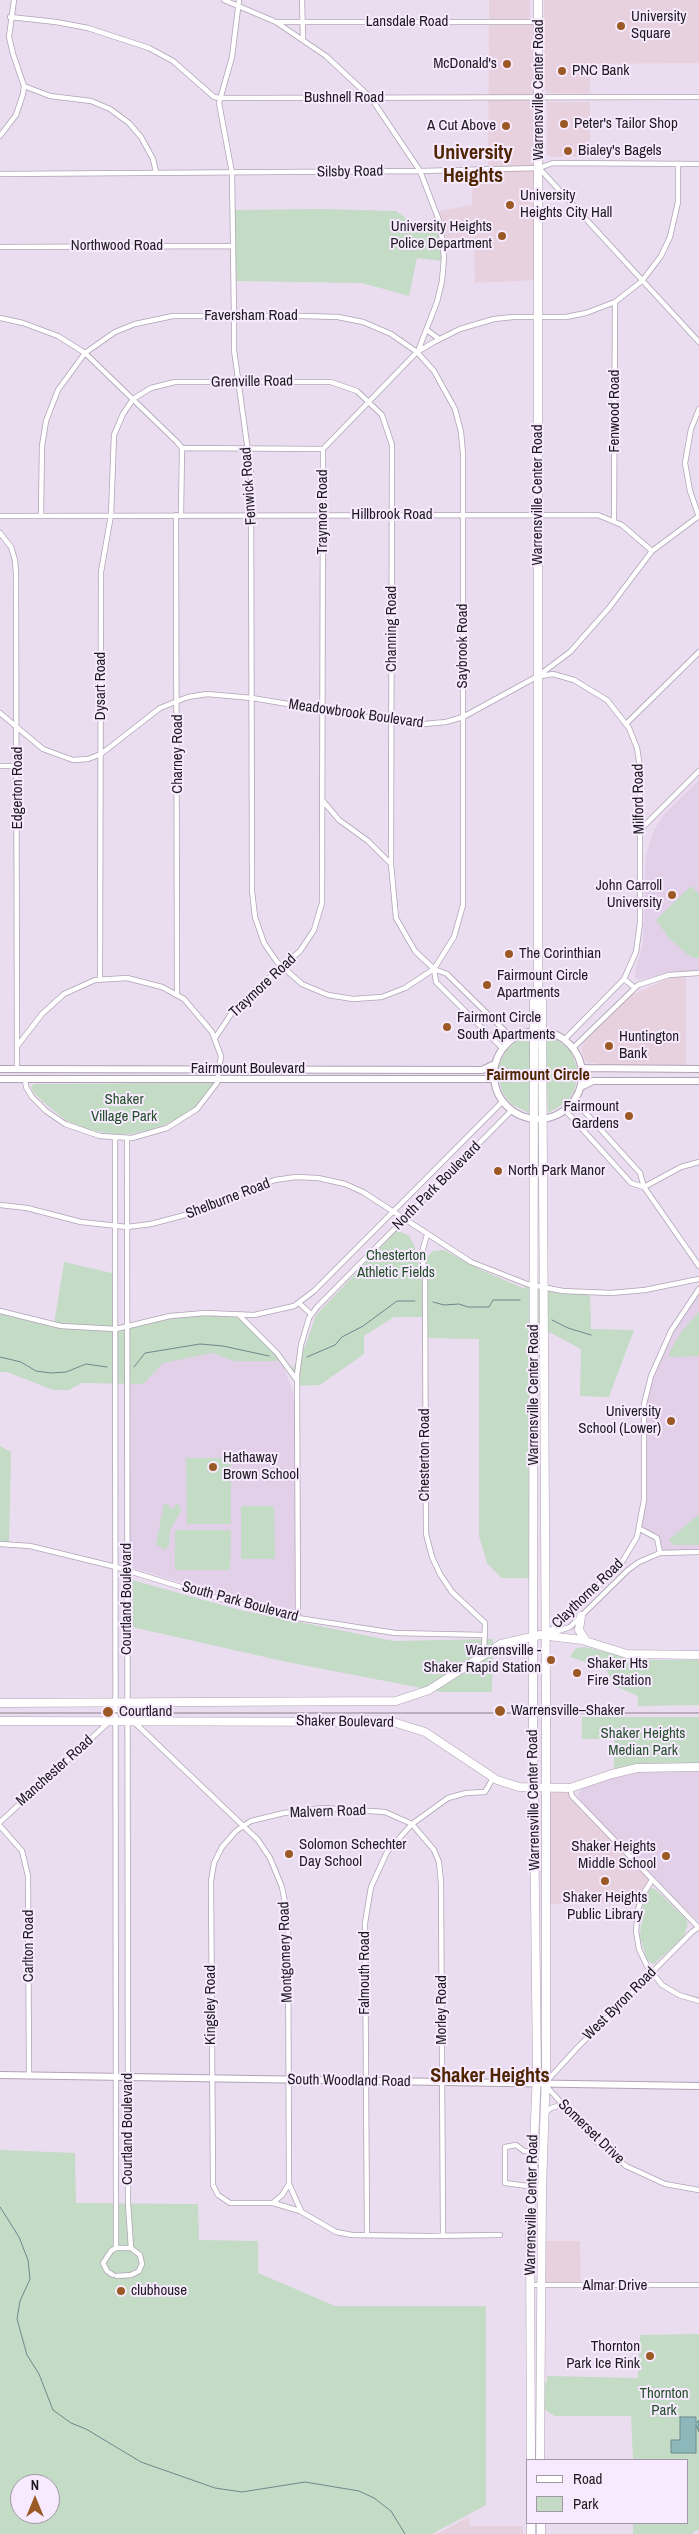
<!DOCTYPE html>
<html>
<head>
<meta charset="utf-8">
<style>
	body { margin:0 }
	#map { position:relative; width:699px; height:2534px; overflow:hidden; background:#ebddf0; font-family:"Archivo Narrow",sans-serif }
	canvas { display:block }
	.legend { position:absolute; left:526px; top:2459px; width:162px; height:65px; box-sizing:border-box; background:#f8eafe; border:1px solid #a197a5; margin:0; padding:6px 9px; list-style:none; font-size:15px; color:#1f1a20 }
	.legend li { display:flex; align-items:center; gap:10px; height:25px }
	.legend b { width:25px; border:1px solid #a197a5 }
	.north { position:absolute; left:10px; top:2474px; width:50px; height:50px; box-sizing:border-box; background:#f8eafe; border:1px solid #a197a5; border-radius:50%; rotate:0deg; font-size:14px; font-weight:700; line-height:20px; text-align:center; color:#1f1a20 }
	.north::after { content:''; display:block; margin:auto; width:18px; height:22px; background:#9b5a25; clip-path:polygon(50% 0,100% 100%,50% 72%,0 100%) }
</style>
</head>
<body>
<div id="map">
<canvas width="699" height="2534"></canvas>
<ul class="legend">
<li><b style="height:6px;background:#fff"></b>Road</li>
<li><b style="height:14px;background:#c4dbc6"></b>Park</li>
</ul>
<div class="north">N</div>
</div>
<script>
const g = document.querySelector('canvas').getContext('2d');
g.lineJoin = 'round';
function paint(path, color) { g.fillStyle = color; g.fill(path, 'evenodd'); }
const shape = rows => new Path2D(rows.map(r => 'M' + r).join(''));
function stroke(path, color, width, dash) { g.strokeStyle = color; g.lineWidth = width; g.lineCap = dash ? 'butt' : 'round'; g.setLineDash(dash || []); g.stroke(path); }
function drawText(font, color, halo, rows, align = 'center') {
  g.font = font + ' "Archivo Narrow",sans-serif'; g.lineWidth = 4; g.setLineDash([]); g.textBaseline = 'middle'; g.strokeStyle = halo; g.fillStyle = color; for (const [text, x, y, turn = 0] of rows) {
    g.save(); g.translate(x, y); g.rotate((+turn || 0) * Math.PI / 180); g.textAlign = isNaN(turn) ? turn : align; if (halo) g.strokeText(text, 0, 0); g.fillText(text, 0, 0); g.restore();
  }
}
const commercial = shape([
	[489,0,530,0,530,17,526,20,489,20],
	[544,0,699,0,699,63,590,64,590,93,548,93,545,90],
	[489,22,539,22,539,280,475,283,474,247,441,245,435,212,472,205,472,175,488,174],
	[547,102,590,102,590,157,551,157,547,154],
	[686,976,686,1067,597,1067,597,1063,588,1063,584,1059,581,1049,584,1041,632,995,666,979],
	[546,1788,570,1788,571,1794,652,1880,639,1903,546,1904],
	[541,2241,580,2241,581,2286,541,2286],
	[469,2517,470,2526,523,2526,523,2534,436,2534]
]);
const built = shape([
	[699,780,699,970,673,972,638,980,635,978,635,971,643,944,645,865,647,851,654,830,664,814],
	[699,1289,699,1552,660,1553,658,1540,640,1529,644,1500,644,1404,651,1376,661,1349],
	[130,1338,278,1359,283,1366,293,1392,295,1409,296,1605,292,1611,274,1609,202,1589,133,1568,130,1565],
	[699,1769,699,1921,685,1909,581,1802,578,1794,583,1787,630,1772]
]);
const green = shape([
	[320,209,396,211,406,218,407,232,439,230,442,261,417,258,409,296,362,283,235,281,235,210],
	[691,886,699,894,699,957,697,959,688,955,669,938,656,920],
	[528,1036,531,1045,529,1113,511,1104,503,1093,498,1078,498,1066,506,1051,519,1039],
	[549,1036,560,1042,571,1051,577,1068,578,1076,574,1091,567,1102,548,1113,545,1038],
	[217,1083,193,1109,175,1121,154,1129,130,1134,111,1134,89,1130,67,1121,43,1102,33,1092,31,1087,34,1084],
	[397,1230,409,1236,414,1245,423,1280,427,1279,425,1264,427,1257,433,1251,444,1250,481,1270,523,1288,534,1285,590,1293,591,1329,634,1330,609,1397,580,1396,581,1349,534,1324,535,1578,501,1578,487,1563,479,1536,479,1339,425,1338,425,1317,394,1317,364,1336,364,1354,320,1385,297,1386,297,1380,284,1361,234,1361,212,1353,163,1363,143,1384,82,1383,69,1390,53,1390,7,1372,0,1372,0,1311,54,1324,64,1262,116,1274,117,1329,157,1319,199,1313,234,1314,293,1368,306,1344,316,1315],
	[699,1312,699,1356,669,1357,669,1353,682,1331],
	[0,1446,11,1452,9,1544,0,1544],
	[186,1458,231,1458,231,1524,187,1524],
	[164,1504,169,1504,169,1508,175,1508,176,1504,179,1504,181,1511,170,1530,169,1546,164,1550,156,1544],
	[241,1506,274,1506,275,1559,241,1559],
	[699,1514,699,1545,673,1545,671,1543,669,1540],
	[175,1530,231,1530,230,1570,175,1570],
	[132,1580,240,1610,393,1641,493,1639,492,1692,442,1692,287,1662,132,1627],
	[585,1647,637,1660,699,1660,699,1705,638,1706,638,1696,615,1686,606,1669,570,1657,576,1648],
	[582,1717,699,1717,699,1767,614,1773,614,1739,582,1739],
	[651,1888,655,1889,686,1919,688,1924,684,1936,654,1964,647,1960,640,1937,643,1901],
	[0,2150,75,2153,76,2203,198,2204,199,2240,258,2241,258,2273,335,2306,486,2306,486,2505,432,2534,0,2534],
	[20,2484,50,2484,50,2514,20,2514],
	[699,2334,699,2530,693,2532,693,2534,633,2534,633,2523,688,2523,688,2460,633,2460,631,2416,555,2416,539,2406,540,2382,547,2382,547,2376,638,2378,640,2335]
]);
const water = shape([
	[680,2417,696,2417,696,2423,699,2420,699,2432,696,2425,696,2453,671,2453,671,2440,680,2440,680,2417]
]);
const stream = shape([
	[433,1302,444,1305,459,1304,468,1307,489,1307,493,1300,520,1300],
	[552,1320,568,1328,591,1335],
	[0,1357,21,1362,36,1371,51,1373,66,1372,86,1364,107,1367],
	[307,1357,335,1345,342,1337,363,1326,397,1301,415,1301],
	[134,1367,145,1353,200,1344,223,1346,269,1356],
	[0,2207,19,2237,28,2260,30,2279,20,2301,17,2319,27,2355,39,2374,53,2410,71,2423,86,2429,141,2462,215,2488,242,2492,305,2482,359,2491,374,2498,391,2511,405,2534]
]);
const street = shape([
	[224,0,276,22,326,56,371,98,420,171,440,223,444,258,442,281,437,302,418,351],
	[302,0,303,39],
	[10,17,56,22,88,28,149,48,173,61,214,97,220,98,699,97],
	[276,22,539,22],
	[24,86,50,96,91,101,110,109,129,123,141,137,153,159,156,172],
	[0,136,16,115,23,94,24,86,13,54,9,37,14,0],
	[539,168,699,342],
	[0,174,420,171,539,168,553,163,699,164],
	[0,247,233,246],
	[0,318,23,323,58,336,85,353,177,442,182,448,181,515],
	[427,330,439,339],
	[699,409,691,429,685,463,690,491,699,517],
	[182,448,323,449],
	[41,515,42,446,46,421,58,390,85,353,115,332,135,324,173,316,303,316,338,317,363,322,391,334,417,352,434,371,455,409,461,432,463,454,463,905,454,937,434,969,405,988,382,997,353,999,328,995,302,984,277,962,264,943,255,917,252,891,251,473,234,350,234,316,233,242,232,173,219,103,232,57,239,0],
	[176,515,177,993],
	[0,516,598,515,622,525,652,551],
	[614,520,615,302],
	[0,533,11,547,15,560,16,574,17,1069],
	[541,676,553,674,574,680,607,700,629,728,637,748,640,767,640,923,636,952,624,979,565,1039],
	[0,713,43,749,73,760,88,759,101,754,160,708,188,697,207,694,252,698,413,725,446,722,463,717,538,676,570,652,609,608,652,551,699,516],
	[626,724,699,652],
	[0,766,18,766],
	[323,801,339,820,368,841,391,864,396,918,415,951,434,969,447,974,512,1038],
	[640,830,699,771],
	[434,969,436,982,502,1048],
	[100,979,101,572,111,515,114,435,123,414,133,399,151,388,175,382,331,382,357,391,382,415,392,445,391,864],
	[624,979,635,988],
	[215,1038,235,1008,300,951,314,930,322,903,323,449,417,352,434,342,460,329,494,319,513,317,566,317,586,313,615,302,642,281,661,256,670,237,678,202,678,164],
	[18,1045,42,1014,64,994,95,980,127,978,162,987,184,999,212,1032,221,1056,217,1083,197,1109,167,1128,132,1138,100,1136,65,1124,46,1111,32,1097,26,1087,25,1079],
	[573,1048,638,985,669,975,699,973],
	[574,1100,640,1173,644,1187,699,1266],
	[565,1110,631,1183,644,1187],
	[115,1138,116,2248],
	[127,1138,128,2203,131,2248],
	[644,1187,681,1167,699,1162],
	[0,1205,27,1208,81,1222,127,1227,151,1224,189,1214,275,1180,296,1177,318,1178,345,1184,363,1192,471,1262,527,1284,563,1291,611,1293,645,1290,699,1279],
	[427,1235,422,1252,425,1279,426,1534,432,1557,440,1574,452,1592,485,1623,484,1654],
	[299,1303,311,1314],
	[0,1311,61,1326,116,1329,170,1316,205,1313,254,1315,294,1306,314,1291,503,1101],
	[239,1315,277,1353,296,1379],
	[640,1529,657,1538,660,1553],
	[0,1544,30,1546,116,1567,210,1596,298,1618,395,1633,485,1635],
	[298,1618,297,1375,301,1345,309,1318,317,1307,512,1110],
	[546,1634,563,1620,622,1562,637,1537,644,1500,644,1404,651,1376,671,1331,699,1289],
	[549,1634,570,1627,628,1570,639,1562,660,1553,699,1552],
	[134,1722,258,1840,270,1858,282,1887,288,1918,289,2184,301,2211],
	[570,1788,572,1796,699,1928],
	[0,1822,109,1722],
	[0,1826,22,1851,28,1876,29,2075],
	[652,1880,642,1896,638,1910,636,1931,639,1949,647,1966,662,1985,679,1995,699,2001],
	[547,2081,577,2048,692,1932,699,1927],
	[547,2087,596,2141,626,2166,665,2184,699,2190],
	[545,2113,551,2108,561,2105],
	[533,2152,524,2151,516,2145,505,2147,505,2183,542,2188],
	[273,2203,282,2195,289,2184],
	[367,2235,365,1923,371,1887,387,1852,412,1824,448,1798,466,1793,485,1792,493,1778],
	[443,2235,441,1883,439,1862,434,1850,412,1824,385,1812,323,1808,284,1813,251,1821,236,1831,222,1847,214,1863,211,1881,213,2185,218,2195,230,2203,273,2203,300,2211,336,2232,352,2235,428,2236,500,2235],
	[113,2275,107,2271,103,2263,111,2251,116,2248,131,2248,140,2255,142,2264,139,2271,131,2275,117,2276],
	[531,2285,699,2285]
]);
const secondary = shape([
	'494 1075a44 44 0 1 1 88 0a44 44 0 1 1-88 0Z',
	[582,1068,699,1069],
	[0,1069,482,1070,495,1064],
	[0,1079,494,1079],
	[581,1087,593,1081,699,1081],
	[0,2075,699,2086]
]);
const primary = shape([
	[538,990,542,1001,546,1694],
	[581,1616,579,1630,586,1641],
	[533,1694,534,1022,534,1002,538,990,538,0],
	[0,1703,396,1701,429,1690,501,1644,540,1635,582,1640,627,1654,699,1655],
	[0,1721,393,1722,425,1732,497,1780,519,1787,570,1788,612,1774,637,1768,699,1767],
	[531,2460,530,2237,537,2073,533,1722],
	[540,2460,542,2188,546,2071,546,1722],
	[541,2523,541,2534],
	[531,2534,531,2523]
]);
const tram = shape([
	[0,1713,699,1713]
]);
const primaryBridge = shape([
	[533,1694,533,1722],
	[546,1694,546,1722]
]);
const markers = [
	[621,26,5,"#9b5a25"],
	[507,64,5,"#9b5a25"],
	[562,71,5,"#9b5a25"],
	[564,124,5,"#9b5a25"],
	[506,126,5,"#9b5a25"],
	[568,151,5,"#9b5a25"],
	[510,205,5,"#9b5a25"],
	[502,236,5,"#9b5a25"],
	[672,895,5,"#9b5a25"],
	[509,954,5,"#9b5a25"],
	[487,985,5,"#9b5a25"],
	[447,1027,5,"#9b5a25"],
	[609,1046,5,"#9b5a25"],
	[629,1116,5,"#9b5a25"],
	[498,1171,5,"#9b5a25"],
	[671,1421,5,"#9b5a25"],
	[213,1467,5,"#9b5a25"],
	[551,1660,5,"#9b5a25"],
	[577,1673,5,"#9b5a25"],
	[500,1711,6,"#9b5a25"],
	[108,1712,6,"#9b5a25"],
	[289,1854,5,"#9b5a25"],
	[666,1856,5,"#9b5a25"],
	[605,1881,5,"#9b5a25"],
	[121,2291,5,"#9b5a25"],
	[650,2356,5,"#9b5a25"]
];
const poiNames = [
	["University",631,17],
	["Square",631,34],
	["McDonald's",497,64,"right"],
	["PNC Bank",572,71],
	["Peter's Tailor Shop",574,124],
	["A Cut Above",496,126,"right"],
	["Bialey's Bagels",578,151],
	["University",520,196],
	["Heights City Hall",520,213],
	["University Heights",492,227,"right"],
	["Police Department",492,244,"right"],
	["John Carroll",662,886,"right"],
	["University",662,903,"right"],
	["The Corinthian",519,954],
	["Fairmount Circle",497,976],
	["Apartments",497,993],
	["Fairmont Circle",457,1018],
	["South Apartments",457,1035],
	["Huntington",619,1037],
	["Bank",619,1054],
	["Fairmount",619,1107,"right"],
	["Gardens",619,1124,"right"],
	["North Park Manor",508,1171],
	["University",661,1412,"right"],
	["School (Lower)",661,1429,"right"],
	["Hathaway",223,1458],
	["Brown School",223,1475],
	["Warrensville -",541,1651,"right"],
	["Shaker Rapid Station",541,1668,"right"],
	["Shaker Hts",587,1664],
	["Fire Station",587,1681],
	["Warrensville–Shaker",511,1711],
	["Courtland",119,1712],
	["Solomon Schechter",299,1845],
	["Day School",299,1862],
	["Shaker Heights",656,1847,"right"],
	["Middle School",656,1864,"right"],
	["Shaker Heights",605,1898,"center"],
	["Public Library",605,1915,"center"],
	["clubhouse",131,2291],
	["Thornton",640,2347,"right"],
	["Park Ice Rink",640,2364,"right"]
];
const streetNames = [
	["Lansdale Road",407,22],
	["Warrensville Center Road",539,90,-90],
	["Bushnell Road",344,98],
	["Silsby Road",350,172,-1],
	["Northwood Road",117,246],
	["Faversham Road",251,316],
	["Grenville Road",252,382,-1],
	["Fenwood Road",615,411,-90],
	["Fenwick Road",249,486,-94],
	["Warrensville Center Road",538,495,-90],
	["Traymore Road",323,512,-90],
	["Hillbrook Road",392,515],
	["Channing Road",392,629,-90],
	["Saybrook Road",463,646,-90],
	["Dysart Road",101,686,-90],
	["Meadowbrook Boulevard",356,714,8],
	["Charney Road",178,754,-90],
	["Edgerton Road",18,788,-90],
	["Milford Road",639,799,-91],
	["Traymore Road",263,986,-43],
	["Fairmount Boulevard",248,1069],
	["North Park Boulevard",437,1186,-45],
	["Shelburne Road",228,1199,-21],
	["Warrensville Center Road",534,1395,-90],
	["Chesterton Road",425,1455,-90],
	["Claythorne Road",588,1594,-44],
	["Courtland Boulevard",127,1599,-90],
	["South Park Boulevard",240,1602,15],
	["Shaker Boulevard",345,1722,1],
	["Manchester Road",55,1771,-42],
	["Warrensville Center Road",534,1800,-91],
	["Malvern Road",328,1812,-2],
	["Carlton Road",29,1946,-90],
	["Montgomery Road",286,1952,-92],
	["Falmouth Road",365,1973,-90],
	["West Byron Road",620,2004,-45],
	["Kingsley Road",211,2005,-90],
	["Morley Road",442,2010,-90],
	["South Woodland Road",349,2081,1],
	["Courtland Boulevard",128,2129,-90],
	["Somerset Drive",591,2132,44],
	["Warrensville Center Road",532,2205,-89],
	["Almar Drive",615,2286]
];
const parkNames = [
	["Shaker",124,1100],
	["Village Park",124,1117],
	["Chesterton",396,1256],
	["Athletic Fields",396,1273],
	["Shaker Heights",643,1734],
	["Median Park",643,1751],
	["Thornton",664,2394],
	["Park",664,2411]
];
const neighbourhoodNames = [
	["Fairmount Circle",538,1076]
];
const districtNames = [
	["University",473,154],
	["Heights",473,177],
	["Shaker Heights",490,2077]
];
paint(commercial, '#e7d1df');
paint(built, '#e2d0e9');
paint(green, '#c4dbc6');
paint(water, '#8db8bb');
stroke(water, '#6c898c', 1);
stroke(stream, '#6c898c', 1);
stroke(street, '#b0a3b5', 6);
stroke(secondary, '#b0a3b5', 8);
stroke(primary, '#b0a3b5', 9);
stroke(street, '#fff', 4.5);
stroke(secondary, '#fff', 6);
stroke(primary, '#fff', 8);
stroke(tram, '#887e8b', 1);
stroke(primaryBridge, '#b0a3b5', 9, []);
stroke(primaryBridge, '#fff', 8);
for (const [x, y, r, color] of markers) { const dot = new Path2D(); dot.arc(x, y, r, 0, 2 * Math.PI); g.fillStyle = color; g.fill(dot); stroke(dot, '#f8eafe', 2); }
drawText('15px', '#1f1a20', '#f8eafe', poiNames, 'left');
drawText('15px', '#1f1a20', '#f8eafe', streetNames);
drawText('15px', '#244f2b', '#f8eafe', parkNames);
drawText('bold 16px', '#4f2500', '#f8eafe', neighbourhoodNames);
drawText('bold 20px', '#4f2500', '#f8eafe', districtNames);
</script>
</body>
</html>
